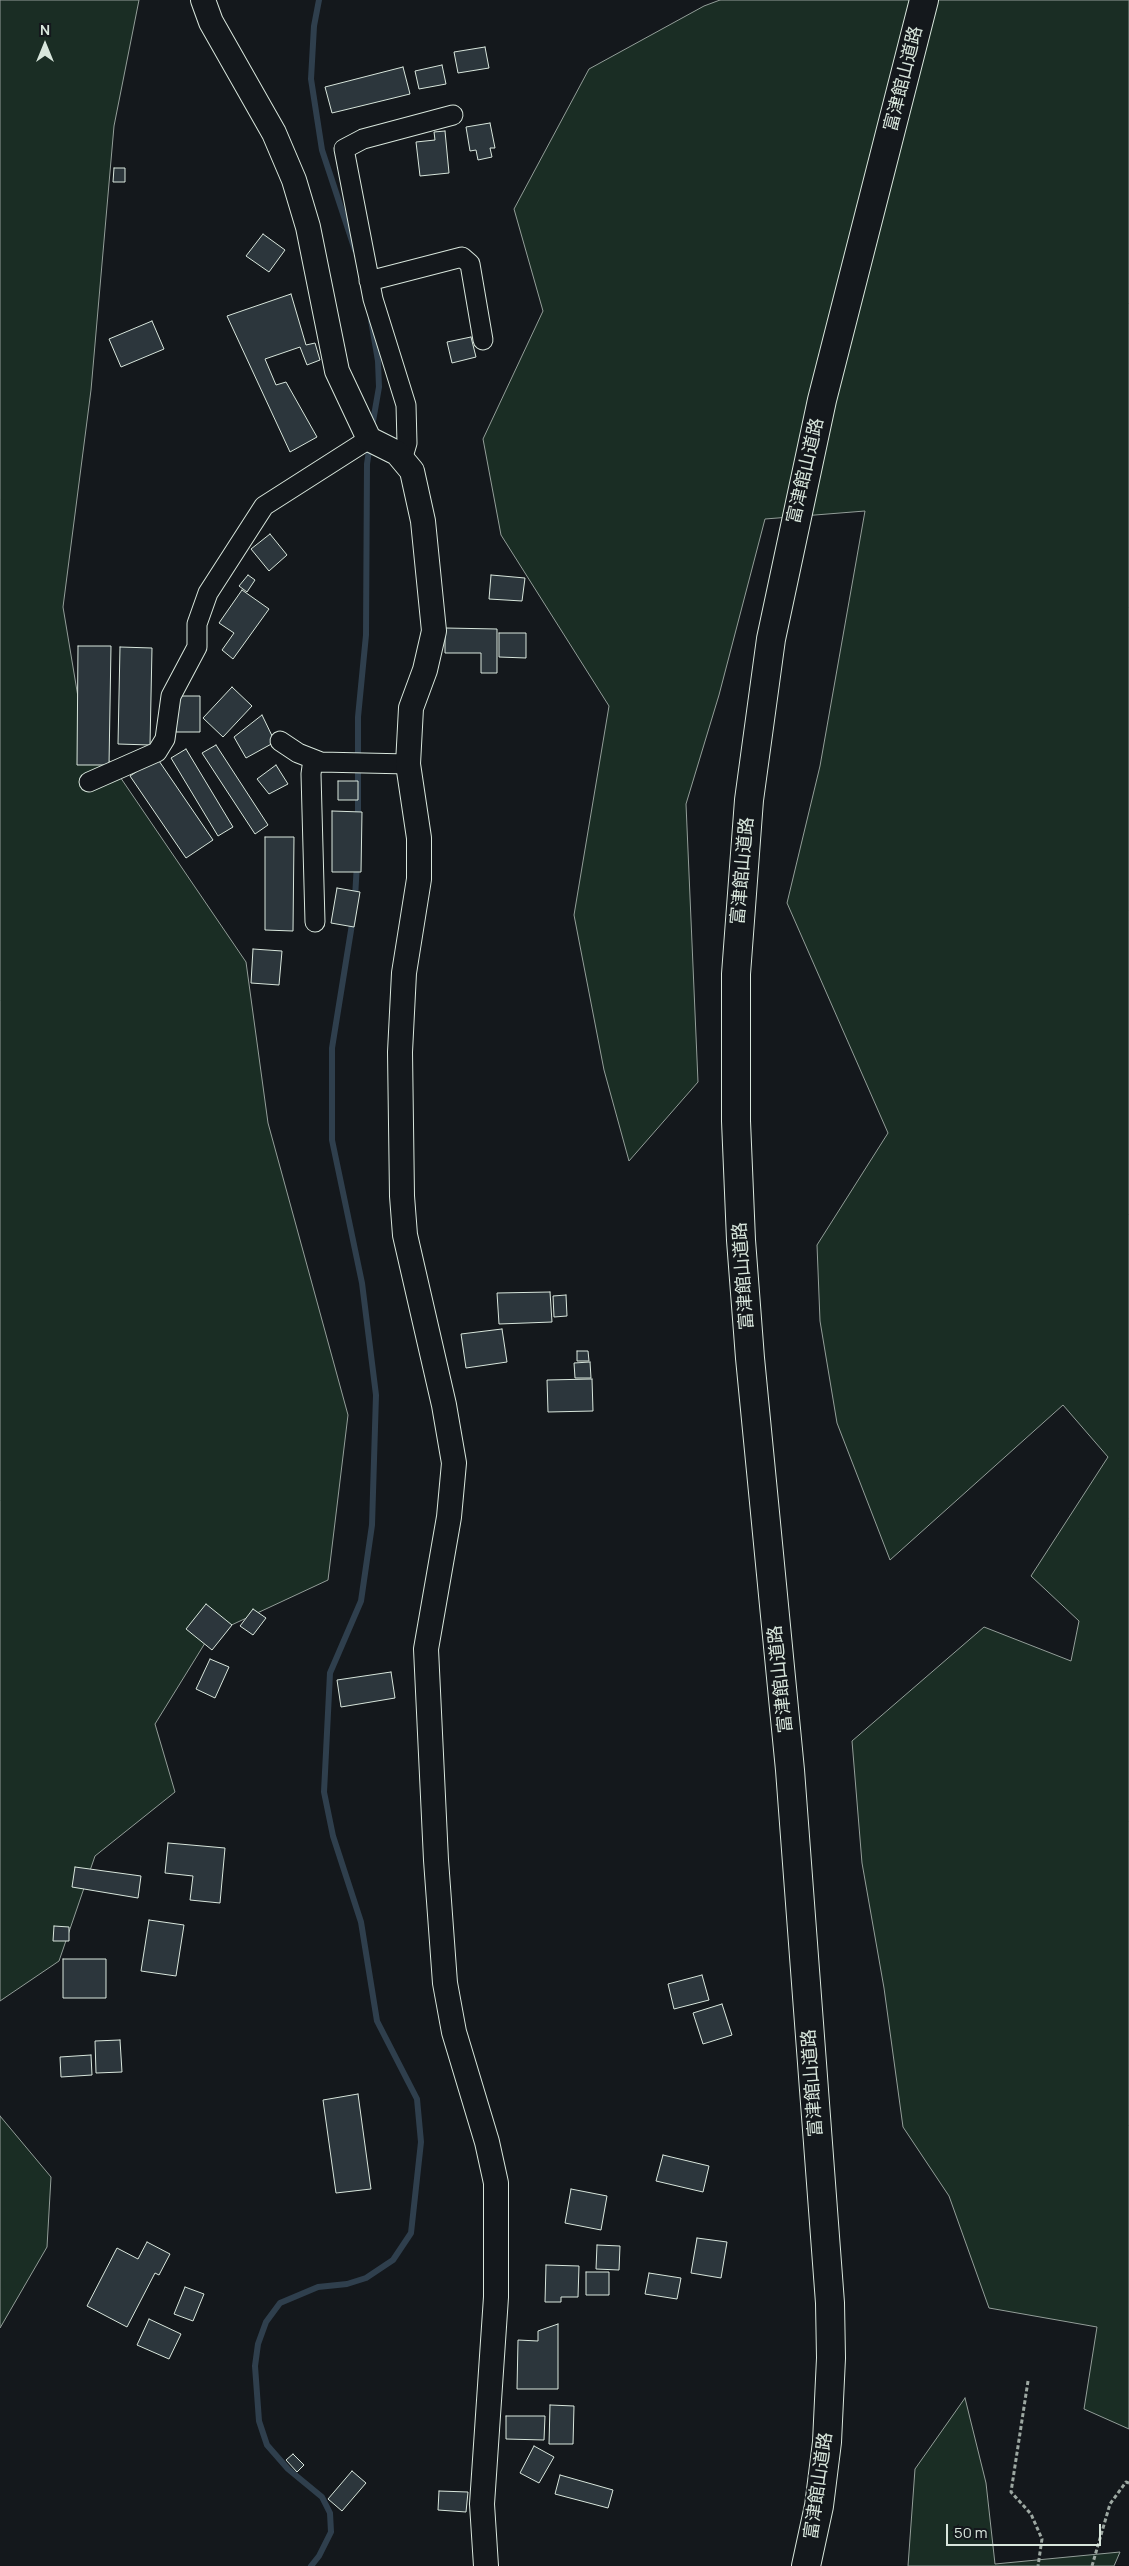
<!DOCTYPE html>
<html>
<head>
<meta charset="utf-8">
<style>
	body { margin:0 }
	#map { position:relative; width:1129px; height:2566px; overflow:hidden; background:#14181c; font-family:Manrope,sans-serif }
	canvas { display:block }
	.north { position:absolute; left:20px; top:20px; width:50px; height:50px; -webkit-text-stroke:4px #14181c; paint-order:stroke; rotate:0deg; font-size:14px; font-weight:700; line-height:20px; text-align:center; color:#d8e6dc }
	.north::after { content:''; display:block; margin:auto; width:18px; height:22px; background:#d8e6dc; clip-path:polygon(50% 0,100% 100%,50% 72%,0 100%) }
	.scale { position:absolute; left:946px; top:2524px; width:155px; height:22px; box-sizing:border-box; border:2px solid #d8e6dc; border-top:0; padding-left:6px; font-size:15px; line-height:18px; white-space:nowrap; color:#d8e6dc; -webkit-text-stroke:4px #14181c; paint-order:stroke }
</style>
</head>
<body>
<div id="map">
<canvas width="1129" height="2566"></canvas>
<div class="north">N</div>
<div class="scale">50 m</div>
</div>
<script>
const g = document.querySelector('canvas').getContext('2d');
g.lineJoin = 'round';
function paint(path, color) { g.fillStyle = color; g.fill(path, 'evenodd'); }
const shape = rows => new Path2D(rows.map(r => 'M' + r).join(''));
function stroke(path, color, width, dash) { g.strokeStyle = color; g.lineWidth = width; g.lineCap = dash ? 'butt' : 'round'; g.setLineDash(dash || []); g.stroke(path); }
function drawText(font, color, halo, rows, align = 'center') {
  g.font = font + ' Manrope,"Noto Sans JP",sans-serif'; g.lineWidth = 4; g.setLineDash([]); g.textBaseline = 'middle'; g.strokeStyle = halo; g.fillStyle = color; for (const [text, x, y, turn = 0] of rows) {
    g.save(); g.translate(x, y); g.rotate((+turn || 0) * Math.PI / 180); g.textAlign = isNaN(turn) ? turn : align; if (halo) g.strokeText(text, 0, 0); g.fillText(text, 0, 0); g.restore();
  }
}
const green = shape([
	[0,0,139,0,114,126,91,390,63,607,82,721,246,962,268,1123,348,1415,328,1580,210,1635,155,1724,175,1792,95,1856,59,1961,0,2001,0,0],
	[720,0,1129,0,1129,2429,1084,2409,1097,2327,989,2308,949,2196,903,2127,884,1988,862,1863,852,1741,984,1627,1071,1661,1079,1621,1031,1576,1108,1457,1063,1405,890,1560,837,1423,820,1321,817,1245,888,1133,787,903,820,766,865,511,765,519,719,695,686,804,698,1082,629,1161,604,1070,574,915,609,706,501,535,483,439,543,311,514,209,589,69,704,6,720,0],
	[0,2116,51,2177,47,2247,0,2328,0,2116],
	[965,2398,986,2483,995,2564,1120,2552,1114,2566,908,2566,915,2469,965,2398]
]);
const stream = shape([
	[319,0,314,26,311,79,322,150,355,250],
	[371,320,378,361,379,387,372,427],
	[358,818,358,717,366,635,367,464,370,444],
	[355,898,357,863],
	[311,2566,319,2556,331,2532,330,2513,322,2497,288,2469,267,2445,259,2421,255,2366,258,2344,266,2322,280,2303,318,2287,347,2284,366,2278,393,2260,411,2233,421,2142,417,2099,377,2021,361,1922,333,1836,324,1792,330,1673,361,1601,372,1525,376,1395,362,1283,332,1140,332,1048,353,918]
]);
const building = shape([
	[485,47,489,68,458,73,454,52,485,47],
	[442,65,446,84,419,89,415,71,442,65],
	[403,67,410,94,332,113,325,87,403,67],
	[490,123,495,148,490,148,492,157,478,160,476,150,470,151,466,127,490,123],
	[445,131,449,173,420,176,416,142,435,140,434,132,445,131],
	[114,168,125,168,125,182,113,182,114,168],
	[263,234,285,250,269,272,246,256,263,234],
	[291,294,306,345,315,343,320,360,307,365,300,347,265,359,276,385,286,382,317,437,290,452,227,316,291,294],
	[152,321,164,349,121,367,109,339,152,321],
	[471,337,476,357,452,363,447,342,471,337],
	[270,534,287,555,269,571,251,549,270,534],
	[248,575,255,580,247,592,239,586,248,575],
	[491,575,525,578,522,601,489,599,491,575],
	[242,590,269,609,233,659,222,650,234,633,219,623,242,590],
	[445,628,497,629,497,673,481,673,481,653,445,653,445,628],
	[499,633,526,633,526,658,499,657,499,633],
	[78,646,111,646,109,765,77,765,78,646],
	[120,647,152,648,150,745,118,744,120,647],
	[232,687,252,706,223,737,203,718,232,687],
	[175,696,200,696,200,732,176,732,175,696],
	[262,715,275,742,246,758,234,737,262,715],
	[216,745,268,825,255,834,202,753,216,745],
	[186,749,233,827,218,836,171,758,186,749],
	[157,758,213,840,186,858,130,776,157,758],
	[276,765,288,784,269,794,257,779,276,765],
	[338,781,358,781,358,800,338,800,338,781],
	[332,811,362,812,361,872,332,872,332,811],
	[265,837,294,837,293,931,265,930,265,837],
	[337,888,360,892,354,927,331,923,337,888],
	[253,949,282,951,279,985,251,983,253,949],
	[550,1292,552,1322,499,1324,497,1293,550,1292],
	[566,1295,567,1316,554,1317,553,1296,566,1295],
	[502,1329,507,1362,466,1368,461,1334,502,1329],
	[577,1351,588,1351,589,1361,577,1361,577,1351],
	[590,1362,591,1378,575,1378,574,1363,590,1362],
	[592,1379,593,1411,548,1412,547,1380,592,1379],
	[206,1604,232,1625,212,1650,186,1629,206,1604],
	[253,1609,266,1618,253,1635,240,1626,253,1609],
	[210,1659,229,1667,215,1698,196,1689,210,1659],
	[391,1672,395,1698,341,1707,337,1680,391,1672],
	[168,1843,225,1848,220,1903,190,1900,193,1876,165,1873,168,1843],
	[75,1867,141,1876,138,1898,72,1887,75,1867],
	[149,1920,184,1925,176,1976,141,1971,149,1920],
	[54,1926,69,1927,69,1941,53,1941,54,1926],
	[63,1959,106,1959,106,1998,63,1998,63,1959],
	[702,1975,709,2000,674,2009,668,1984,702,1975],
	[722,2004,732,2035,703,2044,693,2013,722,2004],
	[120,2040,122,2072,96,2073,95,2041,120,2040],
	[91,2055,92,2075,61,2077,60,2057,91,2055],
	[358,2094,371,2189,336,2193,323,2100,358,2094],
	[663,2155,709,2166,703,2192,656,2181,663,2155],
	[571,2189,607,2196,601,2230,565,2223,571,2189],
	[697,2238,727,2242,721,2278,691,2273,697,2238],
	[147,2242,170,2254,159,2275,155,2273,127,2327,87,2306,117,2248,138,2259,147,2242],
	[597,2245,620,2246,619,2270,596,2269,597,2245],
	[546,2265,579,2266,578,2297,561,2297,561,2302,545,2302,546,2265],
	[586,2272,609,2272,609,2295,586,2295,586,2272],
	[649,2273,681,2278,677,2299,645,2294,649,2273],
	[185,2287,204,2294,193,2321,174,2314,185,2287],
	[149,2319,181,2334,169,2359,137,2345,149,2319],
	[558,2324,558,2389,517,2389,518,2340,538,2341,538,2331,558,2324],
	[550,2405,574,2406,573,2444,549,2444,550,2405],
	[506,2416,545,2416,544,2440,506,2439,506,2416],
	[534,2446,554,2457,539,2483,520,2473,534,2446],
	[293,2454,304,2465,297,2472,286,2460,293,2454],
	[352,2471,366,2483,342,2511,328,2499,352,2471],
	[560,2475,613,2490,608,2508,555,2494,560,2475],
	[439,2491,468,2492,466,2512,438,2510,439,2491]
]);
const path = shape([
	[1028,2381,1011,2492,1031,2514,1042,2539,1038,2566],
	[1092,2566,1110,2504,1126,2482,1129,2483]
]);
const minor = shape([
	[369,281,462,257,470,264,483,340],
	[402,460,407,443,406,405,373,299,344,149,363,139,453,115],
	[280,741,298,753,321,762,408,764],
	[313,759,311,774,315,922],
	[89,782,157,752,165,739,171,696,197,647,197,624,208,593,264,506,369,439]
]);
const tertiary = shape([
	[203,0,211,22,274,133,294,180,308,227,337,371,369,439,397,453,412,471,423,521,434,631,425,670,411,708,408,764,419,838,419,879,404,973,400,1052,402,1196,405,1235,444,1405,454,1463,449,1517,426,1649,436,1860,445,1983,454,2032,487,2142,496,2183,496,2297,482,2504,486,2566]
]);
const motorway = shape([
	[806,2566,819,2506,827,2442,831,2358,830,2303,790,1770,750,1358,741,1240,736,1121,736,974,749,800,771,639,822,400,924,0]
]);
const streetNames = [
	["富津館山道路",904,79,-76],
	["富津館山道路",806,471,-77],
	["富津館山道路",743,871,-85],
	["富津館山道路",744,1276,-94],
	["富津館山道路",781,1679,-96],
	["富津館山道路",813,2083,-94],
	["富津館山道路",819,2486,-82]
];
paint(green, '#1a2d24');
stroke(green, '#939e99', 1);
stroke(stream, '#2f3f4d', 6);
paint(building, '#2c363c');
stroke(building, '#d8e6dc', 1);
stroke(minor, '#d8e6dc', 21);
stroke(tertiary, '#d8e6dc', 26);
stroke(motorway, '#d8e6dc', 30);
stroke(path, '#9da8a2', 3, [4, 2.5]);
stroke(minor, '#14181c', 19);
stroke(tertiary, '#14181c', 24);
stroke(motorway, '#14181c', 28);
drawText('18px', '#d8e6dc', '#14181c', streetNames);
</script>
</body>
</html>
